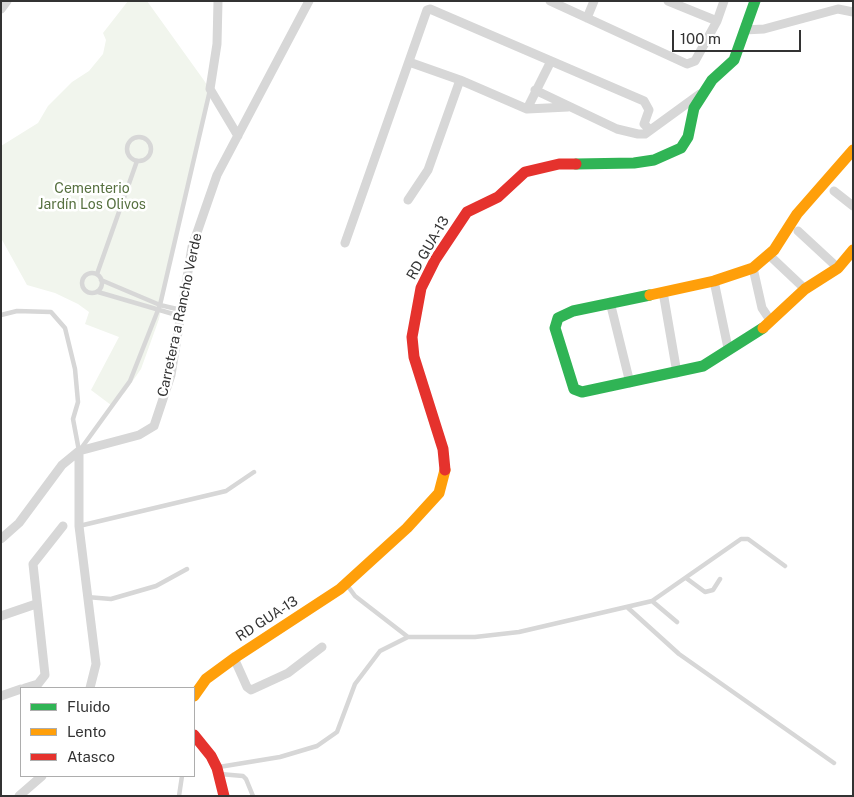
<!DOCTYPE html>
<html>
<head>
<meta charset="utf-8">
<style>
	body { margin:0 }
	#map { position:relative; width:854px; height:797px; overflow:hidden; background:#fff; font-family:"Public Sans",sans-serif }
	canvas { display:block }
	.frame { position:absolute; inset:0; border:2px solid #333; pointer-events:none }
	.legend { position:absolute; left:20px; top:687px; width:175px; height:90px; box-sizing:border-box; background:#fff; border:1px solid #adadad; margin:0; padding:6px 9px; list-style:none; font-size:15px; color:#333 }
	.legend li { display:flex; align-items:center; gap:10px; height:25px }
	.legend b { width:25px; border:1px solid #adadad }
	.scale { position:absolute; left:672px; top:30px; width:129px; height:22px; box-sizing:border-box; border:2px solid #333; border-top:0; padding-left:6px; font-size:15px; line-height:18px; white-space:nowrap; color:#333; -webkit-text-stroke:4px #fff; paint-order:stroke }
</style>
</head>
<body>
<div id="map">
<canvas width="854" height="797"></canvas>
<div class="frame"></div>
<ul class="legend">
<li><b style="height:6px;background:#30b455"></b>Fluido</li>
<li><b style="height:6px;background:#ff9f0a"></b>Lento</li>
<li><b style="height:6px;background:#e5322d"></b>Atasco</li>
</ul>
<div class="scale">100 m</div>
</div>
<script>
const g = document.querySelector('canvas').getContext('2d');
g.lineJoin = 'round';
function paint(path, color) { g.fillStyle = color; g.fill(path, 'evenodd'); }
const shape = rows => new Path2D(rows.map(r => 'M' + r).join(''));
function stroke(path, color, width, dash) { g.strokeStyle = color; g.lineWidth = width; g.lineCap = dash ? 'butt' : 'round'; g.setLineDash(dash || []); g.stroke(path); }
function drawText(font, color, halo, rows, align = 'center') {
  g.font = font + ' "Public Sans",sans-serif'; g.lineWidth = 5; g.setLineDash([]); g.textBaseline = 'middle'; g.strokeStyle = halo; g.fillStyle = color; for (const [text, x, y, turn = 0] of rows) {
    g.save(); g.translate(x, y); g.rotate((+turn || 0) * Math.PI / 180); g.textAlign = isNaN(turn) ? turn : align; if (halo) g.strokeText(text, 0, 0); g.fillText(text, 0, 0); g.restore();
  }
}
const green = shape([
	[128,1,147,1,203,79,207,85,207,97,159,319,141,369,125,392,111,405,91,390,119,337,85,324,89,312,78,304,55,293,27,285,1,238,1,146,38,123,48,106,72,82,89,71,103,54,106,40,103,33]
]);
const lane = shape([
	'127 149a12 12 0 1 1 24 0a12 12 0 1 1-24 0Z',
	'82 283a10 10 0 1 1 20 0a10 10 0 1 1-20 0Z',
	[97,274,137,161],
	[101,280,160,305,181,310],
	[98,292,180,316],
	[1,315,17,311,51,312,65,328,75,369,78,402,73,419,79,451],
	[80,450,130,381,160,305,210,90],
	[79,526,226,491,254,472],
	[686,578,705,592,713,590,720,579],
	[347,585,355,596,408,637,475,637,519,632,652,601,741,539,748,539,785,566],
	[87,597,111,599,156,586,187,569],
	[652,601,677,622],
	[627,607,679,654,834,763],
	[219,767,280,757,317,746,337,732,355,684,380,651,408,637],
	[220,774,243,776,246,779,253,796],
	[179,796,182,776]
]);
const street = shape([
	[218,1,217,44,210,89,238,136],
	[550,1,687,64,695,61,717,21,724,1],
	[668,1,717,21],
	[1,9,7,1],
	[587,18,594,1],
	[744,30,764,29,838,9,853,12],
	[409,62,460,80,527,109,568,107],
	[535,90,617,129,638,134,645,134,700,94],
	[527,109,551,61],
	[834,191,853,206],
	[408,200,428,170,460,80],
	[798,231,838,268],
	[345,243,427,10,430,9,644,101,649,110,644,124,650,130],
	[769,255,805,289],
	[753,268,762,308,770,320],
	[714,281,728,348],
	[663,292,677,373],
	[610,302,630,383],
	[79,451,79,526,96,664,90,688],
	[1,539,19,523,62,465,79,451,139,435,154,426,171,375,192,247,217,175,309,1],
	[1,616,36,604],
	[234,658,247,687,251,690,288,673,322,647],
	[25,688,38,684,45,675,33,564,63,526],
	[1,696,21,689],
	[19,796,42,776]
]);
const fast = shape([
	[576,164,634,163,654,160,681,148,688,137,694,108,712,80,734,60,755,1],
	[650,295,573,311,558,318,555,328,574,389,582,392,703,366,763,328]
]);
const slow = shape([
	[650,295,714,281,753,268,774,250,797,214,853,150],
	[763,328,805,289,838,268,853,250],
	[194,696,206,679,236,657,340,589,407,528,439,493,445,470]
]);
const jam = shape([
	[445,470,443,449,414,357,412,337,421,288,435,260,467,212,498,197,525,172,559,164,576,164],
	[194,735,211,756,217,768,224,796]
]);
const parkNames = [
	["Cementerio",92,189],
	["Jardín Los Olivos",92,205]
];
const streetNames = [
	["RD GUA-13",428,248,-60],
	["Carretera a Rancho Verde",180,315,-78],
	["RD GUA-13",267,619,-33]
];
paint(green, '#f1f5ed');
stroke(lane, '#d7d7d7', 4.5);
stroke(street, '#d7d7d7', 9);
stroke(fast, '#30b455', 11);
stroke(slow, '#ff9f0a', 11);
stroke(jam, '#e5322d', 11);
drawText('14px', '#56703f', '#fff', parkNames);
drawText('14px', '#333', '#fff', streetNames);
</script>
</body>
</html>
